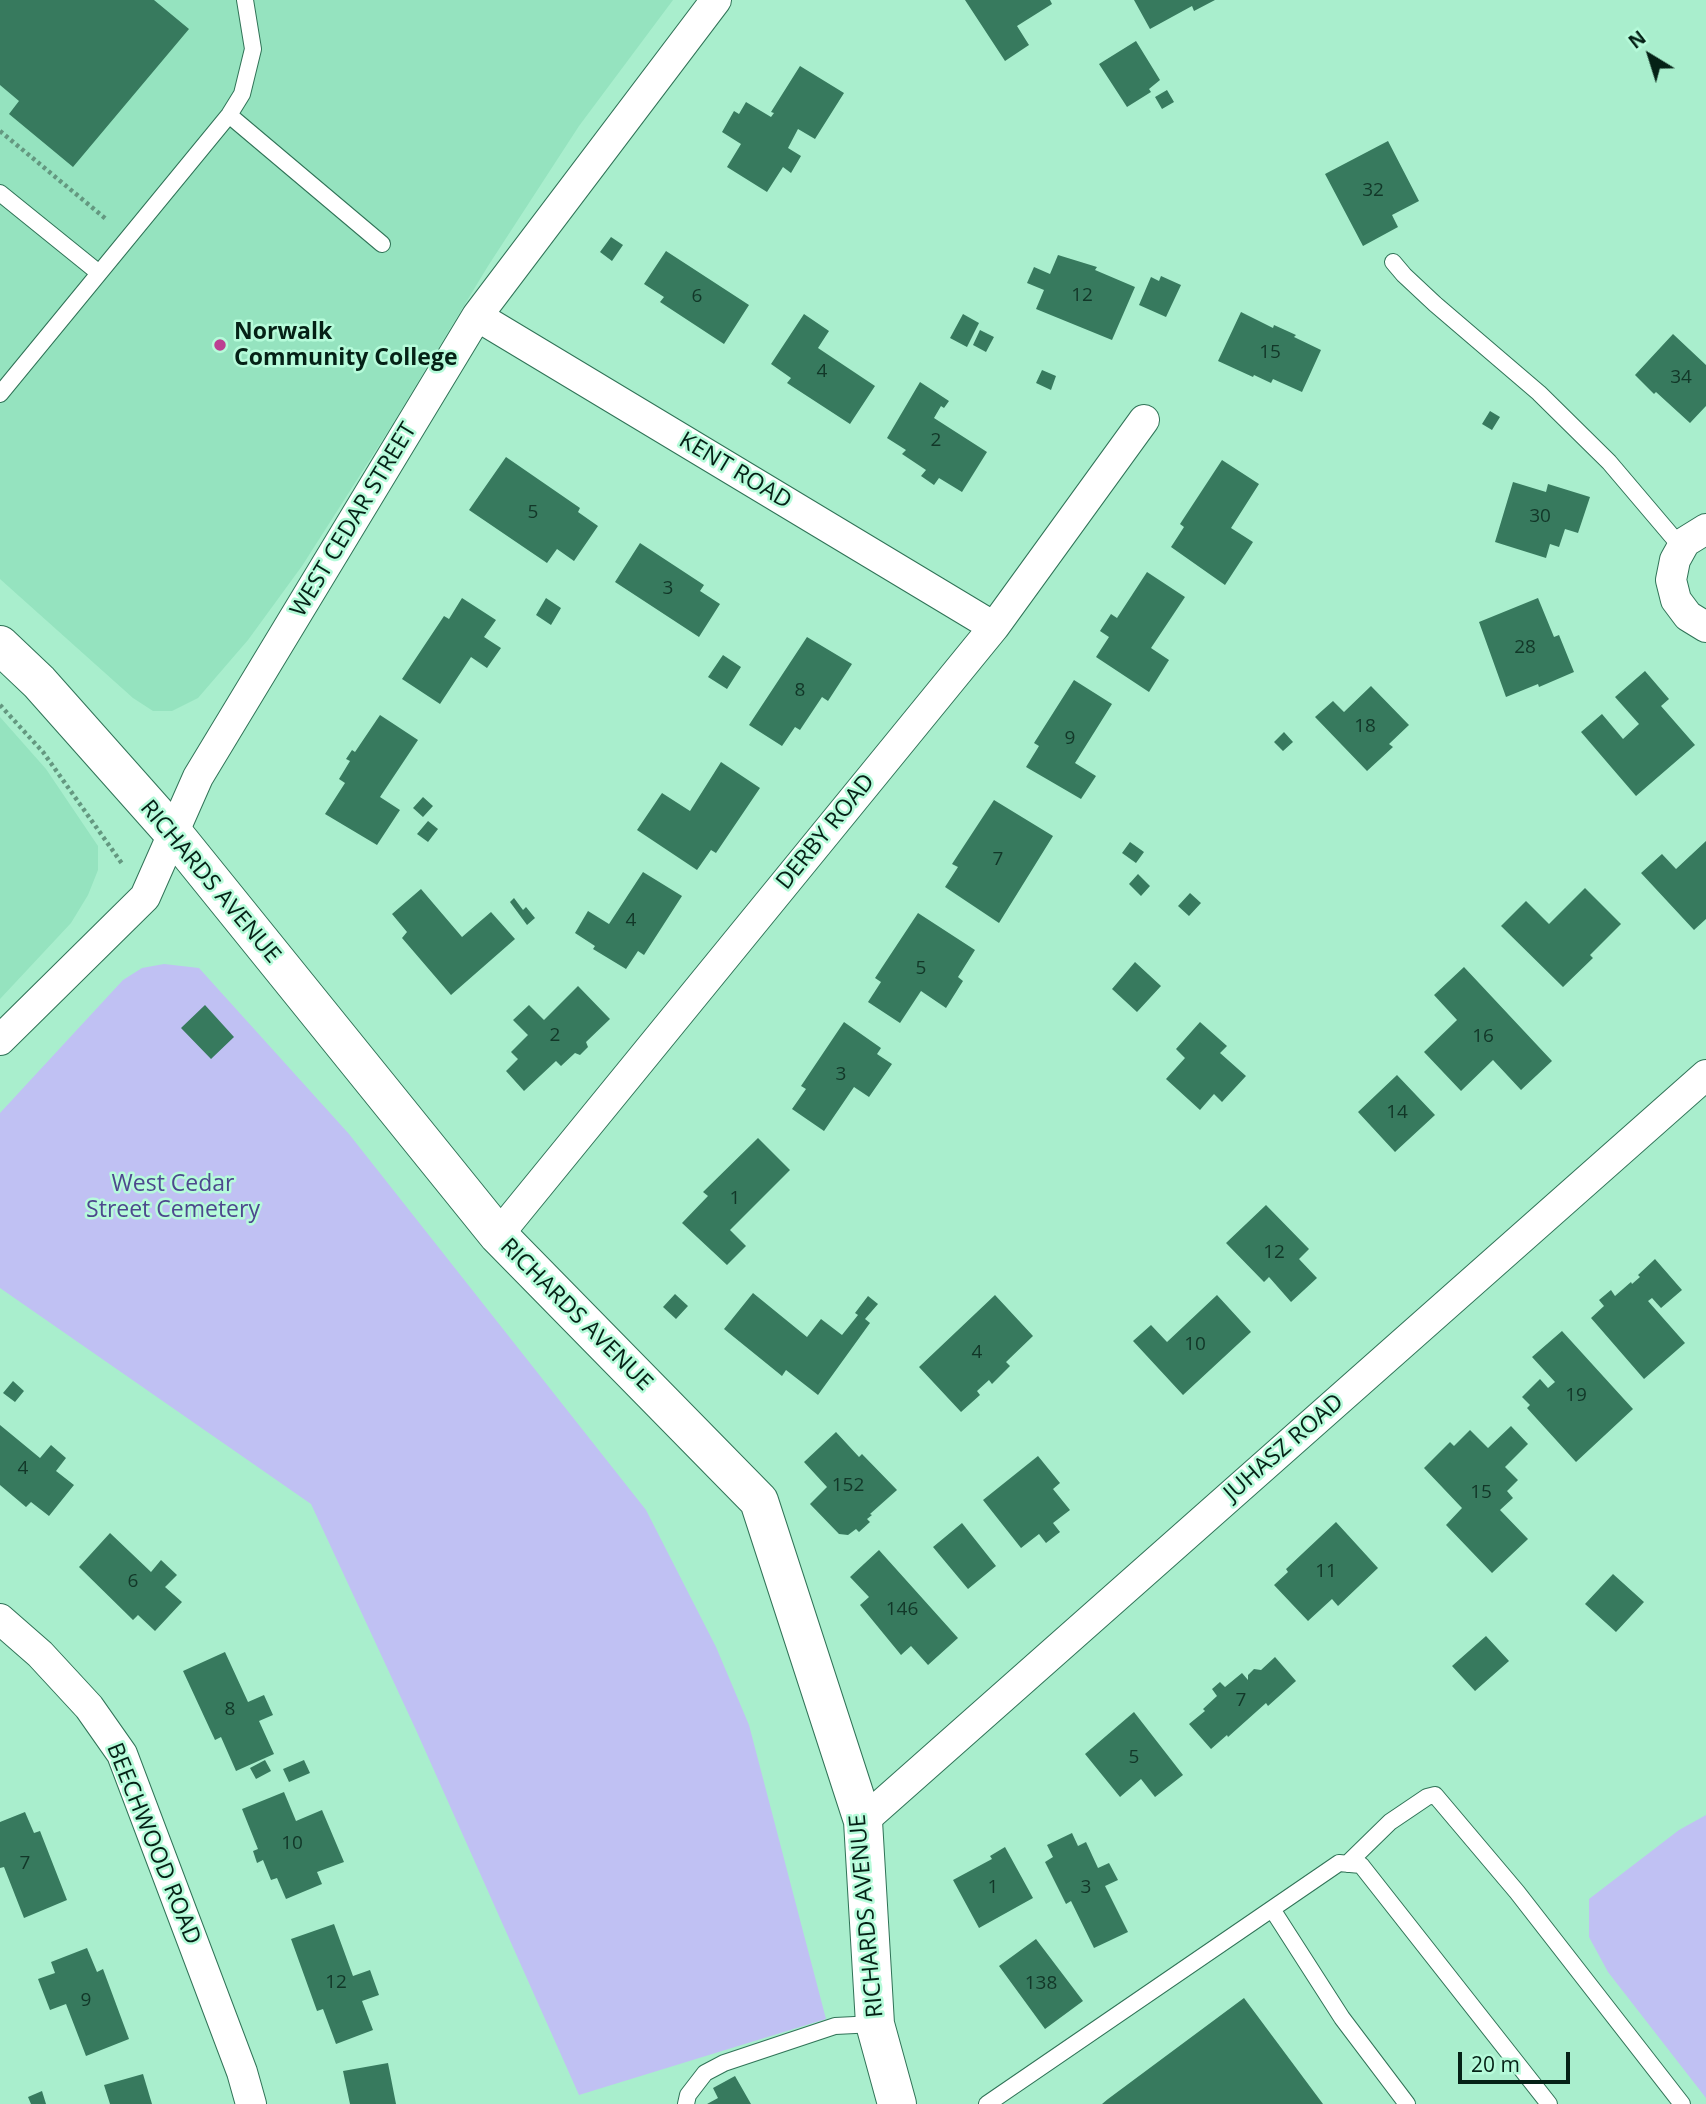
<!DOCTYPE html>
<html>
<head>
<meta charset="utf-8">
<style>
	body { margin:0 }
	#map { position:relative; width:1706px; height:2104px; overflow:hidden; background:#a9eecd; font-family:"Open Sans",sans-serif }
	canvas { display:block }
	.north { position:absolute; left:1615px; top:21px; width:70px; height:70px; -webkit-text-stroke:5px #b6fbda; paint-order:stroke; rotate:322deg; font-size:19px; font-weight:700; line-height:28px; text-align:center; color:#052116 }
	.north::after { content:''; display:block; margin:auto; width:24px; height:32px; background:#052116; clip-path:polygon(50% 0,100% 100%,50% 72%,0 100%) }
	.scale { position:absolute; left:1458px; top:2052px; width:112px; height:32px; box-sizing:border-box; border:4px solid #052116; border-top:0; padding-left:9px; font-size:21px; line-height:24px; white-space:nowrap; color:#052116; -webkit-text-stroke:5px #b6fbda; paint-order:stroke }
</style>
</head>
<body>
<div id="map">
<canvas width="1706" height="2104"></canvas>
<div class="north">N</div>
<div class="scale">20 m</div>
</div>
<script>
const g = document.querySelector('canvas').getContext('2d');
g.lineJoin = 'round';
function paint(path, color) { g.fillStyle = color; g.fill(path, 'evenodd'); }
const shape = rows => new Path2D(rows.map(r => 'M' + r).join(''));
function stroke(path, color, width, dash) { g.strokeStyle = color; g.lineWidth = width; g.lineCap = dash ? 'butt' : 'round'; g.setLineDash(dash || []); g.stroke(path); }
function drawText(font, color, halo, rows, align = 'center') {
  g.font = font + ' "Open Sans",sans-serif'; g.lineWidth = 5; g.setLineDash([]); g.textBaseline = 'middle'; g.strokeStyle = halo; g.fillStyle = color; for (const [text, x, y, turn = 0] of rows) {
    g.save(); g.translate(x, y); g.rotate((+turn || 0) * Math.PI / 180); g.textAlign = isNaN(turn) ? turn : align; if (halo) g.strokeText(text, 0, 0); g.fillText(text, 0, 0); g.restore();
  }
}
const built = shape([
	[0,0,673,0,579,126,488,266,392,425,302,566,248,640,198,698,172,711,153,711,133,698,0,579],
	[0,717,46,769,98,846,98,870,88,895,71,923,0,999]
]);
const green = shape([
	[164,964,199,968,349,1134,646,1510,716,1647,749,1725,826,2019,579,2095,416,1730,311,1504,0,1288,0,1113,123,980,142,968],
	[1706,1815,1706,2098,1608,1972,1589,1937,1589,1899,1679,1830]
]);
const building = shape([
	[0,0,154,0,189,29,73,167,9,114,19,101,0,85],
	[965,0,1050,0,1052,4,1017,26,1029,45,1005,61],
	[1134,0,1215,0,1194,11,1192,6,1150,29],
	[1136,41,1160,80,1149,89,1151,92,1127,107,1099,64],
	[800,66,844,93,815,139,798,129,788,148,801,156,791,173,783,167,767,192,727,167,741,144,722,132,734,111,739,114,746,102,771,117,774,113,771,112],
	[1167,90,1174,102,1162,109,1155,97],
	[1388,141,1419,201,1392,215,1398,227,1363,246,1325,174],
	[611,237,623,245,612,261,600,252],
	[666,251,749,305,724,344,660,302,664,297,644,284],
	[1058,255,1097,267,1095,270,1135,287,1112,340,1036,309,1044,290,1027,283,1034,267,1050,274],
	[1161,276,1181,285,1166,317,1139,305,1151,277,1159,281],
	[1241,312,1273,328,1274,325,1296,335,1294,337,1321,350,1302,392,1273,379,1271,383,1254,375,1253,377,1218,361],
	[804,314,829,331,818,348,875,386,850,424,787,383,791,378,771,364],
	[963,314,979,323,967,347,950,338],
	[980,330,994,337,986,352,973,345],
	[1673,334,1706,365,1706,406,1690,423,1656,392,1654,394,1635,375],
	[1042,370,1056,376,1051,390,1036,383],
	[920,382,949,401,944,408,941,406,934,418,987,452,962,492,939,478,934,485,921,476,926,470,902,454,906,450,887,438],
	[1490,411,1500,417,1492,430,1482,424],
	[506,457,580,508,578,512,598,526,574,561,557,549,547,563,469,510],
	[1222,460,1259,484,1231,528,1253,542,1225,585,1171,547,1184,527,1180,524],
	[1513,482,1546,492,1548,484,1590,497,1578,533,1565,529,1559,547,1550,544,1546,558,1495,542],
	[640,543,704,585,700,591,720,604,699,637,615,582],
	[1147,572,1185,597,1151,648,1169,660,1149,692,1096,657,1109,637,1100,631,1111,614,1117,618],
	[462,598,496,620,484,637,501,648,487,668,471,657,440,704,402,679,444,616,449,619],
	[546,598,561,608,551,625,536,615],
	[1538,598,1554,637,1559,635,1574,672,1539,687,1538,684,1506,697,1479,622],
	[807,637,852,664,828,701,822,697,800,730,795,727,782,746,749,725],
	[723,655,741,667,727,689,708,677],
	[1645,671,1669,699,1661,706,1695,745,1636,796,1581,732,1602,714,1623,739,1639,724,1615,697],
	[1074,680,1112,704,1075,763,1096,776,1081,799,1026,767,1039,746,1034,743],
	[1371,686,1409,725,1389,744,1393,747,1367,771,1315,717,1333,701,1344,712],
	[380,715,418,740,380,797,400,810,377,845,325,814,345,783,339,779,350,761,346,759,352,750,355,752],
	[1284,732,1293,742,1283,751,1274,742],
	[721,762,760,788,716,853,711,850,697,870,637,830,662,793,690,811],
	[423,797,433,806,423,817,413,808],
	[994,800,1053,836,999,923,945,887,958,867,952,864],
	[428,821,438,829,428,842,417,834],
	[1706,841,1706,919,1694,930,1641,873,1662,854,1676,869],
	[1130,842,1144,852,1136,863,1122,853],
	[643,872,682,896,644,955,638,951,626,969,593,949,595,946,575,933,588,911,609,924],
	[1138,874,1150,886,1141,896,1129,884],
	[1585,888,1621,924,1590,955,1593,958,1563,987,1501,926,1526,901,1549,924],
	[421,889,462,937,491,912,515,939,451,995,402,938,407,932,392,914],
	[1190,893,1201,903,1189,916,1178,906],
	[514,898,523,910,526,907,535,918,527,925,510,902],
	[918,913,975,950,958,977,963,981,946,1008,921,991,900,1023,868,1002,881,982,875,978],
	[1135,962,1161,986,1137,1012,1112,989],
	[1464,967,1552,1061,1521,1090,1493,1060,1461,1091,1424,1052,1457,1020,1434,995],
	[578,986,610,1019,586,1042,588,1047,580,1055,575,1053,561,1066,556,1061,524,1091,506,1071,518,1059,511,1052,528,1035,513,1020,529,1005,544,1020],
	[205,1005,234,1037,211,1059,181,1028],
	[844,1022,881,1048,877,1054,892,1064,869,1097,854,1087,824,1131,792,1109,806,1089,801,1086],
	[1200,1022,1227,1046,1220,1053,1246,1076,1222,1102,1214,1094,1200,1110,1166,1079,1185,1058,1176,1049],
	[1397,1075,1435,1115,1395,1152,1358,1112],
	[758,1138,790,1170,730,1230,746,1246,727,1265,682,1223,708,1196,703,1192],
	[1266,1205,1309,1249,1299,1259,1317,1278,1291,1302,1269,1277,1264,1282,1226,1243],
	[1655,1259,1682,1290,1661,1308,1652,1298,1648,1301,1685,1343,1644,1379,1591,1318,1604,1306,1599,1300,1611,1290,1615,1296,1631,1282,1632,1284,1640,1277,1638,1275],
	[753,1293,807,1337,821,1319,842,1335,858,1315,855,1313,868,1296,878,1304,865,1319,870,1323,818,1395,786,1370,782,1376,724,1329],
	[675,1294,688,1306,676,1319,663,1307],
	[995,1295,1033,1336,1006,1362,1010,1366,992,1384,989,1380,977,1391,980,1395,961,1412,919,1367],
	[1217,1295,1251,1332,1183,1395,1133,1341,1151,1325,1167,1342],
	[1562,1331,1633,1409,1576,1462,1527,1408,1530,1405,1522,1397,1540,1379,1548,1388,1555,1382,1532,1357],
	[13,1381,24,1391,15,1402,3,1393],
	[0,1425,40,1458,51,1445,66,1458,56,1471,74,1485,49,1516,31,1502,26,1507,0,1485],
	[1511,1426,1528,1444,1505,1467,1518,1480,1507,1491,1513,1498,1500,1510,1528,1539,1492,1573,1446,1525,1462,1508,1424,1468,1450,1442,1454,1446,1470,1430,1488,1448],
	[836,1432,859,1457,862,1454,897,1490,870,1514,872,1515,867,1519,870,1522,859,1532,856,1529,848,1535,839,1534,810,1504,827,1487,804,1462],
	[1038,1456,1060,1483,1053,1489,1070,1510,1053,1523,1060,1532,1046,1543,1039,1534,1021,1548,983,1500],
	[1336,1522,1378,1568,1338,1606,1332,1599,1308,1621,1274,1585,1288,1572,1286,1569],
	[962,1523,996,1566,968,1589,933,1547],
	[110,1533,151,1572,161,1560,177,1575,165,1587,182,1602,155,1631,138,1615,133,1620,79,1567],
	[879,1550,958,1638,928,1665,911,1646,901,1655,860,1605,869,1597,850,1577],
	[1613,1574,1644,1602,1616,1632,1585,1604],
	[1486,1636,1509,1661,1475,1691,1452,1666],
	[225,1652,248,1702,264,1695,273,1715,259,1721,274,1754,236,1771,221,1737,215,1740,183,1671],
	[1275,1657,1296,1681,1268,1706,1266,1703,1228,1737,1227,1735,1211,1749,1189,1724,1205,1711,1203,1709,1217,1696,1212,1689,1220,1682,1225,1687,1242,1673,1248,1680,1248,1675,1254,1669,1261,1670],
	[1134,1712,1183,1775,1155,1797,1141,1779,1120,1797,1085,1754],
	[265,1760,271,1771,256,1779,250,1768],
	[304,1760,310,1773,289,1782,283,1769],
	[284,1792,296,1821,322,1810,344,1862,317,1872,322,1884,286,1899,277,1878,271,1880,263,1860,257,1863,253,1851,258,1849,242,1809],
	[25,1812,34,1833,40,1831,67,1900,24,1918,4,1867,0,1868,0,1822],
	[1072,1833,1078,1846,1086,1842,1098,1868,1109,1863,1118,1880,1105,1886,1128,1932,1094,1948,1071,1901,1066,1904,1045,1862,1053,1857,1047,1845],
	[1005,1847,1033,1898,979,1928,953,1880,992,1859,990,1856],
	[334,1924,353,1976,370,1970,379,1995,362,2001,373,2030,336,2044,323,2009,317,2011,291,1939],
	[1036,1939,1083,2001,1045,2029,999,1966],
	[87,1948,97,1972,103,1969,129,2039,86,2056,66,2004,50,2010,38,1979,55,1973,51,1962],
	[1244,1998,1323,2104,1102,2104,1108,2099],
	[388,2063,396,2104,350,2104,343,2071],
	[143,2074,152,2104,110,2104,104,2085],
	[735,2076,751,2104,707,2104,718,2098,713,2088],
	[42,2091,46,2104,31,2104,28,2097]
]);
const path = shape([
	[0,131,106,219,107,217],
	[0,705,43,752,123,865]
]);
const lane = shape([
	[229,115,382,244],
	[0,193,99,273],
	[1393,262,1404,275,1435,304,1539,393,1609,462,1682,548],
	[0,394,229,115,242,94,253,49,245,0],
	[1347,1864,1390,1822,1427,1797,1435,1795,1517,1892,1682,2104],
	[1272,1909,1342,2018,1407,2104],
	[686,2104,688,2095,705,2073,724,2063,835,2026,875,2024],
	[987,2104,1339,1863,1361,1865,1549,2104]
]);
const street = shape([
	[477,316,994,627],
	[1706,529,1685,542,1675,560,1671,580,1676,600,1688,616,1706,627],
	[0,1040,145,897,198,777,477,316,716,0],
	[498,1235,994,627,1144,420],
	[0,1619,40,1654,89,1707,122,1754,242,2072,251,2104],
	[863,1821,1706,1075]
]);
const secondary = shape([
	[0,645,39,682,174,834,498,1235,759,1501,863,1821,875,2024,897,2104]
]);
const markers = [
	[220,345,7,"#bc4092"]
];
const numberNames = [
	["32",1373,191],
	["12",1082,296],
	["6",697,297],
	["15",1270,353],
	["4",822,372],
	["34",1681,378],
	["2",936,441],
	["5",533,513],
	["30",1540,517],
	["3",668,589],
	["28",1525,648],
	["8",800,691],
	["18",1365,727],
	["9",1070,739],
	["7",998,860],
	["4",631,921],
	["5",921,969],
	["2",555,1036],
	["16",1483,1037],
	["3",841,1075],
	["14",1397,1113],
	["1",735,1199],
	["12",1274,1253],
	["10",1195,1345],
	["4",977,1353],
	["19",1576,1396],
	["4",23,1469],
	["152",848,1486],
	["15",1481,1493],
	["11",1326,1572],
	["6",133,1582],
	["146",902,1610],
	["7",1241,1701],
	["8",230,1710],
	["5",1134,1758],
	["10",292,1844],
	["7",25,1864],
	["1",993,1888],
	["3",1086,1888],
	["12",336,1983],
	["138",1041,1984],
	["9",86,2001]
];
const poiNames = [
	["Norwalk",234,332],
	["Community College",234,358]
];
const streetNames = [
	["KENT ROAD",735,471,31],
	["WEST CEDAR STREET",354,520,-59],
	["DERBY ROAD",826,832,-51],
	["RICHARDS AVENUE",210,882,50],
	["RICHARDS AVENUE",576,1315,45],
	["JUHASZ ROAD",1284,1448,-41],
	["BEECHWOOD ROAD",153,1844,68],
	["RICHARDS AVENUE",867,1916,-95]
];
const parkNames = [
	["West Cedar",173,1184],
	["Street Cemetery",173,1210]
];
paint(built, '#95e3bf');
paint(green, '#c0c1f3');
paint(building, '#377a5e');
stroke(lane, '#307357', 18);
stroke(street, '#307357', 32);
stroke(secondary, '#307357', 40);
stroke(path, '#649880', 4.5, [3.5, 3.5]);
stroke(lane, '#fff', 16);
stroke(street, '#fff', 30);
stroke(secondary, '#fff', 38);
for (const [x, y, r, color] of markers) { const dot = new Path2D(); dot.arc(x, y, r, 0, 2 * Math.PI); g.fillStyle = color; g.fill(dot); stroke(dot, '#b6fbda', 2.5); }
drawText('19px', '#123728', null, numberNames);
drawText('bold 23px', '#052116', '#b6fbda', poiNames, 'left');
drawText('23px', '#052116', '#b6fbda', streetNames);
drawText('23px', '#4d488d', '#b6fbda', parkNames);
</script>
</body>
</html>
